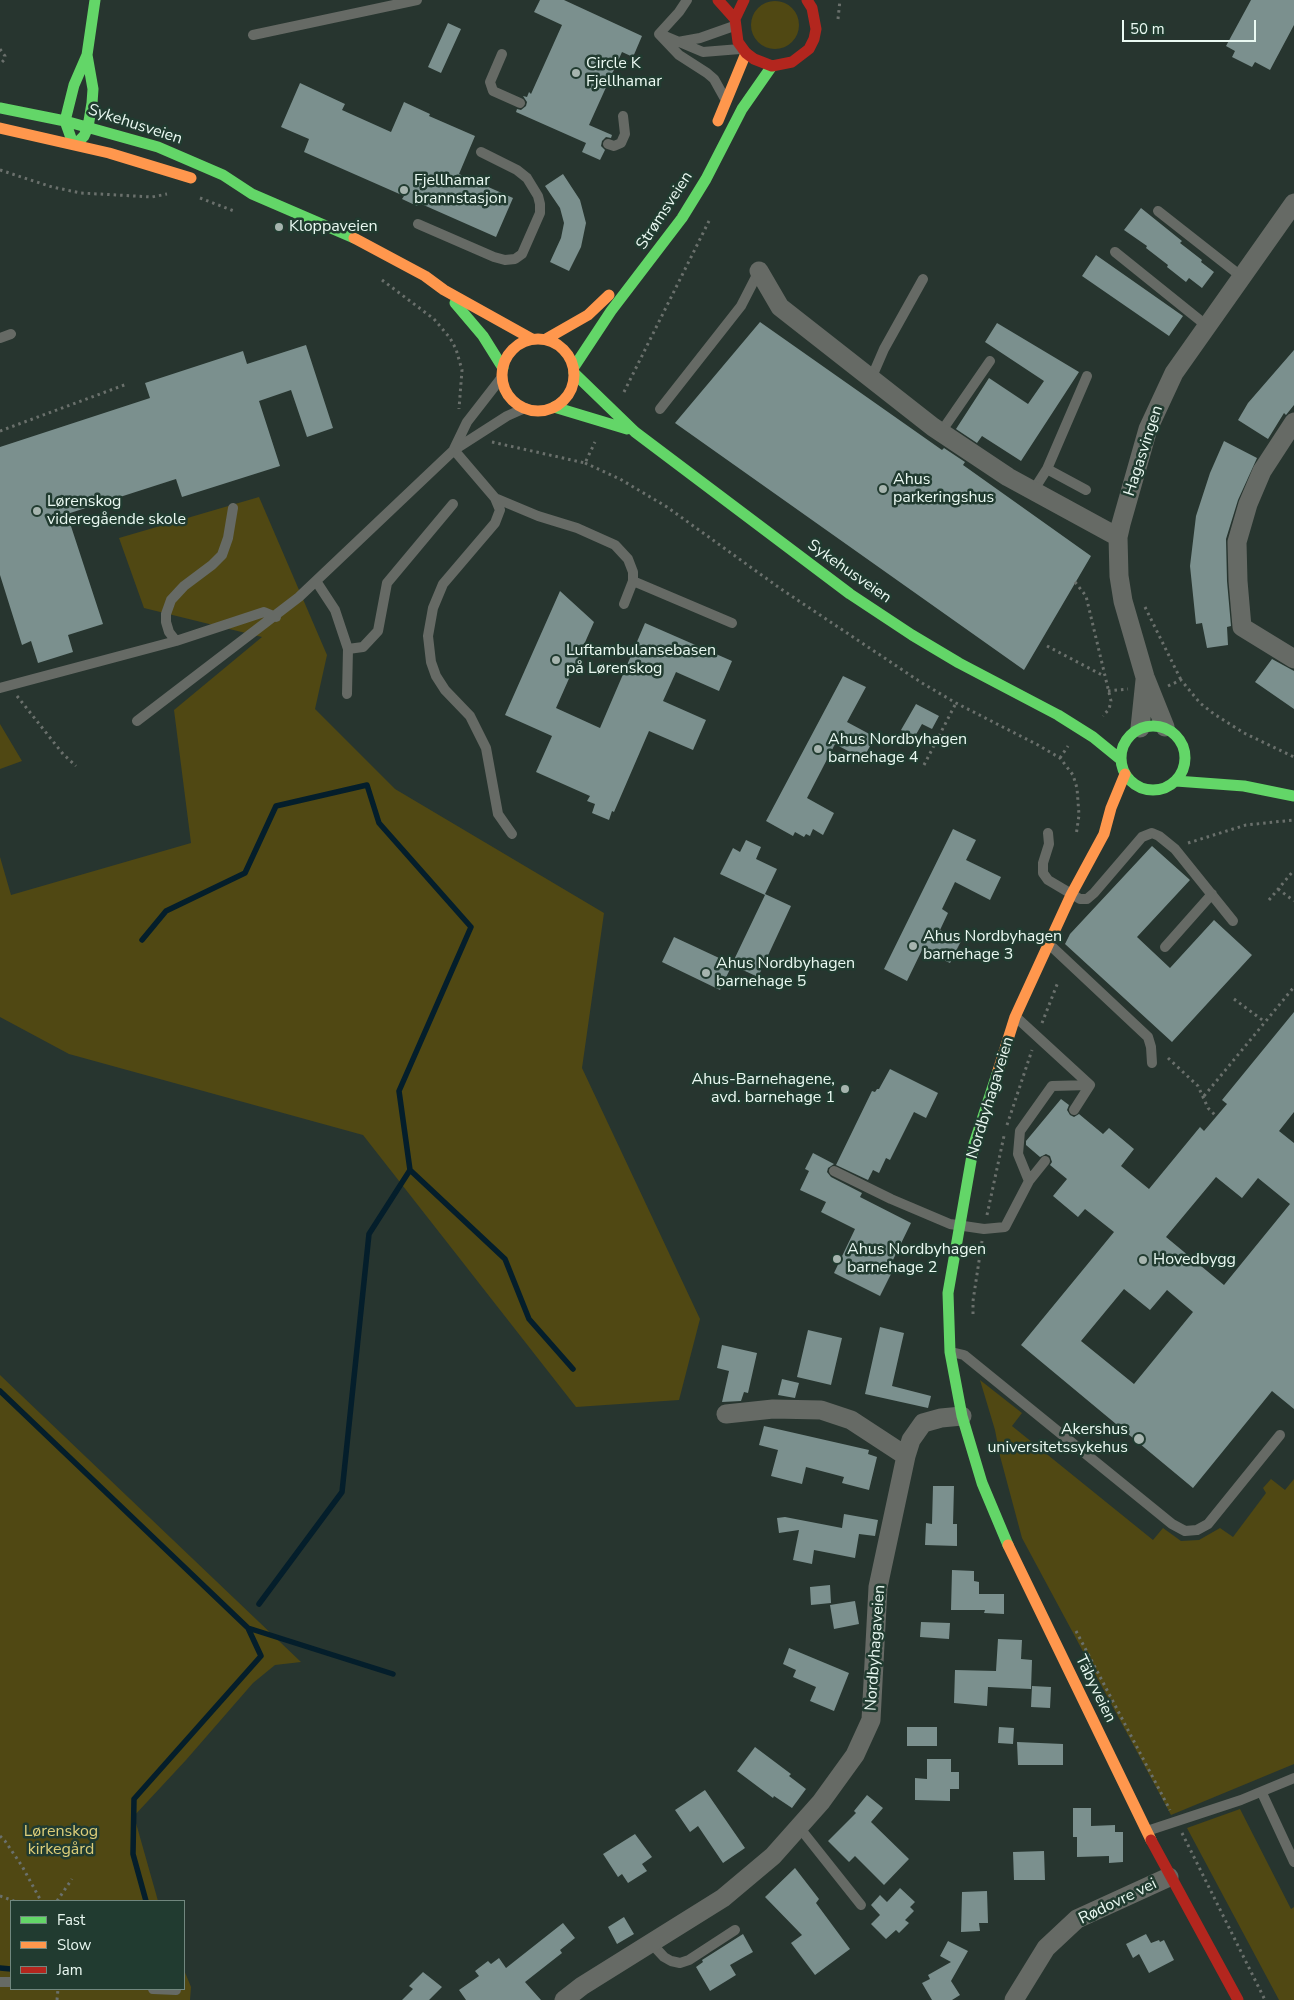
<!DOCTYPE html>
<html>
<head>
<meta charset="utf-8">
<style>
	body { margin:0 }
	#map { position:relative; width:1294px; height:2000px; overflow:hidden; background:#27352f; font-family:"Nunito Sans",sans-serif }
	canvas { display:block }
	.legend { position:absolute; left:10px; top:1900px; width:175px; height:90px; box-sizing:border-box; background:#213b30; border:1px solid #71877e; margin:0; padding:6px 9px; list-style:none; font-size:15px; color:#eaf9f2 }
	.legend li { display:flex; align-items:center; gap:10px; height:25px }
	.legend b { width:25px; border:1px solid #71877e }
	.scale { position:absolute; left:1122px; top:20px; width:134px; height:22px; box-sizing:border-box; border:2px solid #eaf9f2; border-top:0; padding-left:6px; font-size:15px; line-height:18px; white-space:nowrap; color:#eaf9f2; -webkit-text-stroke:4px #213b30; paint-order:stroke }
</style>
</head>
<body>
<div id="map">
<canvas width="1294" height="2000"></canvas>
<ul class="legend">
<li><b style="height:6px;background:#63d668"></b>Fast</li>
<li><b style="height:6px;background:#ff974d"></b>Slow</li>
<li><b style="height:6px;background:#b3261e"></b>Jam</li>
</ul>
<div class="scale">50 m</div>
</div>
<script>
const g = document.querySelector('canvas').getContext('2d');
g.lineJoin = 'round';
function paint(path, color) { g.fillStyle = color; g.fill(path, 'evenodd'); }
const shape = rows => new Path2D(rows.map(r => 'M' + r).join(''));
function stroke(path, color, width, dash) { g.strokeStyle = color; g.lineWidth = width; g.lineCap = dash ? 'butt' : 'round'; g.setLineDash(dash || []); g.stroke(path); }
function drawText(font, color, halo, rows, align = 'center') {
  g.font = font + ' "Nunito Sans",sans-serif'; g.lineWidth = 5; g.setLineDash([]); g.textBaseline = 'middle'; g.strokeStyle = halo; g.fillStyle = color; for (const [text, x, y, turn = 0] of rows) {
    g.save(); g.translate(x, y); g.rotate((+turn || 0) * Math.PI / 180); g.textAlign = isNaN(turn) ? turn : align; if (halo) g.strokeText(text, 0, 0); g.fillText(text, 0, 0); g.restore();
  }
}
const green = shape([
	'751 25a24 24 0 1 1 48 0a24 24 0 1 1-48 0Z',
	[259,497,327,655,315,709,395,789,604,913,582,1068,700,1319,679,1400,576,1407,363,1135,69,1054,0,1017,0,857,11,895,191,843,174,710,262,637,144,608,119,538],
	[0,724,22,761,0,769],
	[0,1375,301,1662,275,1665,253,1683,186,1760,134,1816,158,1901,11,1901,11,1989,184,1989,184,1970,191,1987,190,2000,0,2000],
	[980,1380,1022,1413,1012,1426,1153,1540,1163,1528,1181,1541,1199,1540,1220,1528,1233,1537,1266,1493,1263,1488,1271,1479,1285,1490,1294,1479,1294,1764,1171,1815,1022,1538,1000,1456,995,1430],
	[1240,1809,1291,1909,1294,1907,1294,2000,1279,2000,1187,1828]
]);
const stream = shape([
	[142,940,166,911,245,873,276,806,367,785,379,823,471,927,399,1091,410,1170,369,1234,342,1492,259,1604],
	[410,1170,505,1259,529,1319,573,1369],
	[0,1391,248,1628,261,1656,134,1799,133,1854,146,1901],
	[248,1628,393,1674],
	[0,1968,11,1969]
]);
const building = shape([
	[540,0,564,0,642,36,633,57,622,52,589,125,612,135,611,138,606,137,602,141,601,146,605,150,600,160,582,152,586,143,516,112,517,109,521,110,526,106,527,102,523,96,527,97,529,92,531,94,562,25,534,12],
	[1251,0,1294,0,1294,25,1270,70,1255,62,1252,67,1232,57,1235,51,1226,46],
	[448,23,461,29,441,73,428,67],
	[300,83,345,104,342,110,391,132,404,102,430,114,429,116,475,136,459,174,513,198,496,237,419,203,417,206,402,199,404,196,304,152,309,139,281,127],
	[563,174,580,200,586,223,581,247,569,271,550,262,561,238,564,223,560,208,545,186],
	[1141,208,1182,241,1180,243,1202,260,1201,262,1214,272,1202,288,1189,278,1186,282,1167,267,1168,265,1146,248,1147,246,1124,230],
	[1096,255,1183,316,1169,336,1082,276],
	[760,322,942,450,944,448,965,462,963,465,1091,556,1024,670,675,423],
	[997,323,1079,372,1021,461,982,436,977,443,956,429,989,378,1028,404,1044,381,985,342],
	[306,345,333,428,307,437,291,390,259,401,280,466,182,497,176,479,67,514,103,624,68,635,73,652,38,663,31,641,22,645,0,575,0,447,150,398,145,383,243,351,247,364],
	[1294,350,1294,405,1286,415,1284,413,1268,439,1238,420,1248,403],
	[1224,441,1257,458,1238,500,1226,539,1227,581,1231,626,1227,627,1228,645,1207,648,1202,623,1196,624,1190,566,1196,516,1210,473],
	[560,591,594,622,556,708,600,728,645,623,732,661,719,691,676,672,663,701,706,720,693,750,649,731,614,812,612,811,609,820,592,813,595,804,587,801,590,796,536,772,552,736,505,715],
	[1272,659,1294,671,1294,709,1255,682],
	[843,676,866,687,847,722,875,737,863,759,835,744,807,798,834,813,823,835,813,829,810,836,806,834,804,837,795,832,793,836,766,821],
	[916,704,939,716,932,729,922,724,914,738,901,730],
	[953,829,976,840,966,860,1001,877,990,900,955,882,942,909,948,913,940,930,961,941,950,963,922,950,907,981,884,969],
	[746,840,761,847,756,859,777,869,765,894,791,906,758,977,732,965,720,990,662,962,674,937,732,964,765,895,720,874,733,848,740,852],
	[1152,846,1190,880,1137,937,1170,968,1214,920,1252,955,1172,1042,1065,944,1070,934],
	[1294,1012,1294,1112,1279,1131,1294,1143,1294,1409,1272,1391,1193,1488,1021,1345,1114,1232,1085,1209,1078,1217,1053,1196,1067,1179,1050,1165,1052,1162,1050,1156,1046,1154,1040,1157,1026,1145,1026,1141,1061,1099,1069,1105,1067,1110,1070,1115,1074,1117,1079,1114,1103,1134,1109,1128,1134,1149,1121,1166,1149,1189,1200,1127,1204,1131,1227,1104,1222,1100],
	[1216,1177,1242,1198,1258,1178,1290,1204,1224,1285,1166,1237],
	[1124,1289,1150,1310,1167,1290,1193,1312,1134,1384,1081,1341],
	[890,1069,938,1093,926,1118,914,1112,890,1160,886,1158,879,1173,873,1170,868,1180,836,1165,872,1091,875,1092,877,1089,879,1089],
	[813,1153,834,1164,828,1168,827,1172,831,1177,862,1193,860,1197,911,1223,890,1266,894,1268,880,1296,834,1273,855,1229,821,1212,826,1202,800,1190,809,1171,805,1169],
	[880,1327,904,1333,892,1386,931,1396,928,1408,865,1394],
	[808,1330,842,1338,831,1385,797,1377],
	[722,1345,757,1353,748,1393,744,1392,741,1401,722,1402,729,1371,717,1368],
	[782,1379,799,1383,795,1398,778,1395],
	[764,1426,869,1450,868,1454,877,1457,869,1490,842,1483,844,1477,806,1467,802,1484,771,1476,778,1450,759,1445],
	[933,1486,954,1486,953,1524,957,1524,957,1546,925,1545,926,1523,932,1524],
	[844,1514,878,1520,875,1536,859,1534,855,1558,814,1550,812,1564,793,1560,799,1530,779,1533,777,1518,785,1517,842,1528],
	[952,1570,974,1571,974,1581,979,1582,979,1594,1004,1594,1004,1614,984,1613,985,1610,951,1610],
	[830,1585,831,1603,811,1605,810,1587],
	[855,1601,859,1624,834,1629,830,1605],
	[921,1622,950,1623,949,1639,920,1637],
	[998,1639,1022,1640,1021,1659,1032,1660,1031,1689,988,1687,987,1706,954,1703,955,1670,996,1671],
	[789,1648,849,1673,834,1711,810,1701,816,1687,793,1677,796,1670,783,1664],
	[1032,1686,1051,1687,1050,1708,1031,1707],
	[907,1727,937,1727,937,1746,907,1746],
	[999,1727,1014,1728,1013,1744,998,1743],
	[1017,1742,1063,1744,1063,1765,1018,1765],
	[755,1747,791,1774,789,1776,806,1789,792,1808,774,1796,773,1798,737,1771],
	[927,1759,951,1759,951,1772,959,1772,959,1789,950,1789,950,1801,915,1800,915,1778,927,1779],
	[705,1790,745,1848,723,1863,698,1826,690,1832,675,1810],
	[867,1795,883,1808,871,1822,909,1859,884,1885,855,1856,849,1862,828,1841,856,1813,854,1811],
	[1073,1808,1091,1808,1091,1826,1115,1825,1115,1832,1123,1832,1123,1862,1109,1863,1109,1856,1077,1857,1077,1837,1073,1837],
	[635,1834,652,1857,642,1864,647,1871,628,1883,622,1874,618,1877,603,1854],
	[1044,1851,1045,1880,1014,1880,1013,1852],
	[795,1868,819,1899,816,1903,850,1949,815,1975,791,1943,802,1935,765,1897],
	[900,1888,915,1902,910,1907,914,1911,905,1920,909,1923,899,1933,896,1930,886,1939,871,1924,880,1915,871,1905,880,1895,887,1902],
	[987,1891,988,1923,979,1923,980,1931,961,1932,962,1892],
	[624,1917,634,1934,617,1944,608,1927],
	[563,1923,575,1938,560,1950,562,1953,525,1982,541,2000,466,2000,459,1990,479,1976,475,1971,488,1961,491,1964,499,1958,506,1968],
	[743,1934,753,1952,730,1965,736,1975,710,1991,696,1967,703,1962,702,1960],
	[1146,1934,1151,1943,1159,1940,1160,1942,1164,1940,1174,1960,1149,1973,1139,1954,1133,1958,1126,1944],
	[948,1941,968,1951,951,1981,960,1995,952,2000,932,2000,922,1983,930,1979,928,1975,951,1962,940,1956],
	[423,1972,442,1987,429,2000,402,2000,413,1989,409,1986]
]);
const path = shape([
	[838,19,840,0],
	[0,49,5,56,4,60,0,64],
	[0,170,52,187,81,193,152,197,167,194],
	[200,198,234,211],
	[382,280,434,319,450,338,456,349,462,370,459,409],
	[624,392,709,221],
	[0,431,127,384],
	[492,442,585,463,595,442],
	[585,463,620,479,667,507,781,589,922,683,956,703,1038,745,1060,758,1073,775,1077,788,1079,815,1076,836],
	[1075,582,1086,596,1111,701,1109,709,1103,716],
	[1145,607,1181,680],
	[1047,646,1104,676],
	[1168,686,1181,680,1200,703,1214,714,1244,733,1294,757],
	[1108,691,1128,689],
	[17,696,63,754,76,766],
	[1060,758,1068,746],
	[924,765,956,703],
	[1188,843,1246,825,1294,820],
	[1278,889,1294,901],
	[1269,900,1294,870],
	[1234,999,1265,1022],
	[1042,1023,1058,982],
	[1168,1058,1198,1086,1208,1108,1215,1115],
	[1204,1096,1294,987],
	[1007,1125,1032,1050],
	[987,1215,1004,1136],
	[973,1314,973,1301,982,1241],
	[1076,1631,1170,1810],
	[1182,1833,1265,2000],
	[0,1836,5,1841,22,1866,41,1901],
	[0,1896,14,1901],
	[57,1901,72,1879],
	[57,2000,58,1989]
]);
const lane = shape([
	[659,34,679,55,707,73,714,79,724,97],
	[659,34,679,12,687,0],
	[253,35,417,0],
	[665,36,703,52,740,49],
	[678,42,700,38,734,26],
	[502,54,490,82,493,91,520,103],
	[608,144,614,146,621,143,625,134,623,116],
	[1158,211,1242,277],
	[418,224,494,257,505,260,515,259,522,254,540,213,540,204,538,196,527,178,517,170,481,152],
	[1115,252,1207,326],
	[0,338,11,334],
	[871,379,884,349,923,279],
	[660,409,741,306,759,271],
	[941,432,990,361],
	[454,449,467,422,502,377],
	[454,450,495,498,538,516,577,528,615,545,628,559,633,572,633,581,624,604],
	[1047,469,1086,490],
	[1033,491,1047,469,1087,376],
	[495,498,500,510,495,523,443,584,433,608,428,636,431,662,436,676,445,690,470,716,486,748,498,814,512,834],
	[316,581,335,610,348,649,347,694],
	[633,581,732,623],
	[176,641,169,632,166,622,166,614,171,600,184,586,212,565,222,555,228,538,233,508],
	[348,649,363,647,378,631,387,583,453,504],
	[0,688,176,641,264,612,276,617],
	[137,721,299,597,454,450,507,416,525,408],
	[1048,833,1049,844,1043,863,1043,873,1048,880,1080,899,1087,899,1094,893,1142,837,1152,833,1159,836,1175,849,1233,921],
	[1050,945,1148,1037,1151,1047,1152,1063],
	[1165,947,1212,894],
	[1017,1018,1090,1085,1074,1110],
	[834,1171,891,1199,950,1224,984,1229,1005,1227,1029,1181,1045,1161],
	[1029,1181,1018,1154,1020,1131,1052,1086,1090,1085],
	[951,1352,964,1355,1172,1524,1185,1531,1197,1530,1208,1524,1280,1435],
	[1262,1793,1294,1862],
	[799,1827,861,1905],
	[1147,1831,1241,1800,1294,1778],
	[651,1943,664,1957,671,1961,680,1963,689,1960,735,1930],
	[0,1982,11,1982],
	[153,1989,176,1990]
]);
const street = shape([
	[759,271,780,307,933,427,1008,477,1118,537],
	[1294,422,1262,471,1248,504,1237,542,1238,581,1242,627,1294,659],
	[1165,727,1145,677,1123,601,1119,576,1118,537,1121,524,1148,429,1174,373,1294,203],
	[1140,728,1145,680],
	[726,1414,773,1409,821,1410,851,1420,906,1456],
	[564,2000,582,1986,723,1898,773,1856,821,1802,855,1755,871,1720,878,1587,906,1456,911,1440,923,1423,941,1418,962,1416],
	[1014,2000,1046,1948,1077,1919,1169,1877]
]);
const fast = shape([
	[0,108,65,121,158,147,223,175,252,194,354,238],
	[71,138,65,121,74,85,87,55,95,0],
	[78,142,84,136,88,127,92,103,93,89,87,55],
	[455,303,483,336,503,368],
	[574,367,611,311,682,218,706,179,742,109,772,66],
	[574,373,635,432,850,594,912,635,959,663,1058,715,1093,737,1120,759],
	[554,407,627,429],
	'1121 758a32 32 0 1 1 64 0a32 32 0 1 1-64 0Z',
	[1176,781,1244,786,1294,796],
	[998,1071,974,1144,948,1293,950,1352,962,1416,982,1483,1008,1545]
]);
const slow = shape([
	[718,121,746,53],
	[0,128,109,153,191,178],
	[354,238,425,276,444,290,532,339],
	'502 375a36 36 0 1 1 72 0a36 36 0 1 1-72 0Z',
	[546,339,588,315,609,295],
	[998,1071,1015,1017,1071,895,1104,834,1111,808,1125,774],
	[1008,1545,1151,1840]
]);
const jam = shape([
	[718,0,735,19],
	[744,0,735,19,738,42,746,53,754,59,772,66,792,62,809,49,814,39,816,29,812,8,807,0],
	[1151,1840,1238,2000]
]);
const markers = [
	[576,73,5,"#a6b4ae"],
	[404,190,5,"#a6b4ae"],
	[279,227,5,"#a6b4ae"],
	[883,489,5,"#a6b4ae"],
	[37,511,5,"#a6b4ae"],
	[556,660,5,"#a6b4ae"],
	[818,749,5,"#a6b4ae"],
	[913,946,5,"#a6b4ae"],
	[706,973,5,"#a6b4ae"],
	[845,1089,5,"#a6b4ae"],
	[837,1259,5,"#a6b4ae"],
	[1143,1260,5,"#a6b4ae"],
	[1139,1439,6,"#a6b4ae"]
];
const poiNames = [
	["Circle K",586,64],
	["Fjellhamar",586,82],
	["Fjellhamar",414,181],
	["brannstasjon",414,199],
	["Kloppaveien",289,227],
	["Ahus",893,480],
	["parkeringshus",893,498],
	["Lørenskog",47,502],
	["videregående skole",47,520],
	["Luftambulansebasen",566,651],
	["på Lørenskog",566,669],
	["Ahus Nordbyhagen",828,740],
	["barnehage 4",828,758],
	["Ahus Nordbyhagen",923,937],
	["barnehage 3",923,955],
	["Ahus Nordbyhagen",716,964],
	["barnehage 5",716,982],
	["Ahus-Barnehagene,",835,1080,"right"],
	["avd. barnehage 1",835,1098,"right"],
	["Ahus Nordbyhagen",847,1250],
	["barnehage 2",847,1268],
	["Hovedbygg",1153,1260],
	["Akershus",1128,1430,"right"],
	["universitetssykehus",1128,1448,"right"]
];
const streetNames = [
	["Sykehusveien",135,125,18],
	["Strømsveien",665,211,-57],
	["Hagasvingen",1144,451,-72],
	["Sykehusveien",849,572,35],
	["Nordbyhagaveien",991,1098,-73],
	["Nordbyhagaveien",876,1648,-86],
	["Täbyveien",1095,1689,64],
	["Rødovre vei",1118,1902,-26]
];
const parkNames = [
	["Lørenskog",61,1832],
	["kirkegård",61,1850]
];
paint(green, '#504813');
stroke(stream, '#041e2b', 5.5);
paint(building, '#7b908e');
stroke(path, '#6a706c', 3, [2.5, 4]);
stroke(lane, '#666a65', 10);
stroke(street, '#666a65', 19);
stroke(fast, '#63d668', 11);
stroke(slow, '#ff974d', 11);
stroke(jam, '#b3261e', 11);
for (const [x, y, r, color] of markers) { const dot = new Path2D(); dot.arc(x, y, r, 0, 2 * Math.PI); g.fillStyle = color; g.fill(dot); stroke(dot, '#213b30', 2); }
drawText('16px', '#eaf9f2', '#213b30', poiNames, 'left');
drawText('16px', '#eaf9f2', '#213b30', streetNames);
drawText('16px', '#decf7a', '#213b30', parkNames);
</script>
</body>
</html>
